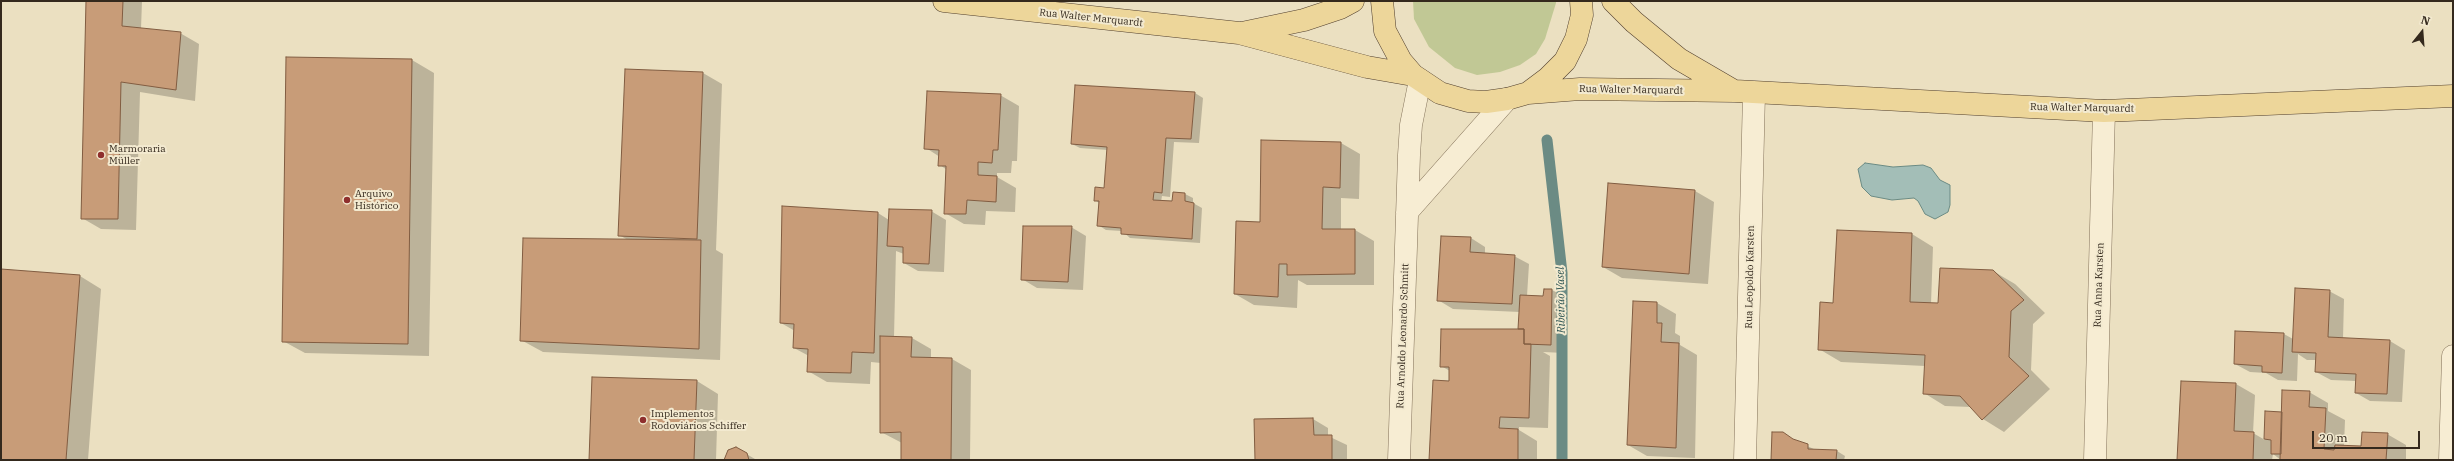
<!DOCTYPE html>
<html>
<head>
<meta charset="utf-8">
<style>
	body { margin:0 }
	#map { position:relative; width:2454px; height:461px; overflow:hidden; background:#ebe0c1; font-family:"IBM Plex Serif",serif }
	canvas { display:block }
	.frame { position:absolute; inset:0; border:2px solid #34291d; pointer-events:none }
	.north { position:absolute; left:2402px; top:12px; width:40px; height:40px; -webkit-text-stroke:3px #f3ead0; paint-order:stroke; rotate:17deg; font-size:11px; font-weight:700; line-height:16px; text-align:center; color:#34291d }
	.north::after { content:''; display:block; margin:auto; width:14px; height:18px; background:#34291d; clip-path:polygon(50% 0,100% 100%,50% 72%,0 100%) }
	.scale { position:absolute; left:2312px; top:431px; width:108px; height:18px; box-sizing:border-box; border:2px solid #34291d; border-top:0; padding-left:5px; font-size:12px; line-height:14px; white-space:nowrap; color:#34291d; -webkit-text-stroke:3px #f3ead0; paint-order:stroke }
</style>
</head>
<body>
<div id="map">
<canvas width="2454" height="461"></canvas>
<div class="frame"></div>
<div class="north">N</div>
<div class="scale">20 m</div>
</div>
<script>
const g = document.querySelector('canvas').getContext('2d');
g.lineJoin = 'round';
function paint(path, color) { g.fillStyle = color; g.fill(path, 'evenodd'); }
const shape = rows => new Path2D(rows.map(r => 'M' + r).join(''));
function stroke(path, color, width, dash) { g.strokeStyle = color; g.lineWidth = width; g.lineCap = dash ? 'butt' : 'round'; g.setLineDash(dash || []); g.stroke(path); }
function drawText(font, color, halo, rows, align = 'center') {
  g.font = font + ' "IBM Plex Serif",serif'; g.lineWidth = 4; g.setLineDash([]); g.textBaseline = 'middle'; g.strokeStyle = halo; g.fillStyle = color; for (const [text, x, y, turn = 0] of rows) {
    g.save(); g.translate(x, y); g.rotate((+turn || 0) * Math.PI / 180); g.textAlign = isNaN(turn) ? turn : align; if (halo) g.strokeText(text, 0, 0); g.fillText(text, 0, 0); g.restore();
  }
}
const green = shape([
	[1413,1,1556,1,1556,3,1545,39,1536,54,1520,65,1500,72,1477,75,1455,68,1429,47,1414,19]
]);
const water = shape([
	[1865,163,1893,167,1923,165,1931,168,1940,180,1950,185,1950,205,1948,212,1935,219,1925,214,1918,201,1914,198,1892,200,1871,196,1862,187,1858,169,1865,163]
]);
const shadow = shape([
	[87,1,142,1,141,29,180,33,199,44,195,101,140,92,136,230,101,229,82,218],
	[287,58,412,60,434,73,429,356,305,353,283,341],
	[703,73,722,84,716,250,723,254,720,360,543,352,521,340,628,240,619,235],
	[1195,93,1203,98,1199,143,1174,142,1170,197,1162,196,1161,202,1173,203,1185,194,1193,198,1193,203,1202,208,1200,243,1130,238,1122,231,1106,230,1098,225,1099,203,1095,200,1105,189,1108,150,1080,148,1072,144],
	[1000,95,1019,106,1017,161,1012,161,1011,173,997,173,997,177,1016,188,1015,212,986,211,985,225,964,224,945,213,947,170,940,165,940,157,926,148],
	[1341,143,1360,154,1359,199,1341,198,1341,230,1355,230,1374,241,1374,285,1307,285,1298,280,1297,308,1254,305,1235,294,1261,223],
	[1695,191,1714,202,1708,284,1622,278,1603,267],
	[931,211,946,220,944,272,918,271,904,263,904,254,896,251,894,337,912,338,931,349,931,359,952,359,971,370,970,460,902,460,902,443,881,432,881,363,871,362,870,384,827,382,808,371,809,356,794,348,795,331,781,323,878,213,889,220],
	[1071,227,1086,236,1083,290,1037,288,1022,279],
	[1838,231,1912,234,1933,247,1931,304,1939,304,1993,271,2015,284,2045,313,2033,324,2031,370,2050,389,2004,432,1983,419,1971,407,1945,406,1924,393,1925,366,1841,362,1819,349,1834,304],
	[1471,238,1485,247,1485,254,1514,256,1529,264,1527,296,1544,297,1552,290,1567,298,1565,353,1543,352,1550,356,1548,428,1519,427,1519,430,1537,441,1537,460,1430,460,1450,382,1450,371,1441,366,1519,330,1520,312,1453,309,1438,300],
	[1,270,80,276,101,289,88,460,1,460],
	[2329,291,2344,299,2343,339,2390,341,2405,350,2402,402,2370,401,2356,393,2356,381,2331,380,2316,372,2317,360,2307,360,2298,354,2297,381,2278,380,2266,373,2250,372,2235,364,2284,334,2293,339],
	[1634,302,1657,303,1676,314,1675,333,1680,336,1680,345,1697,355,1695,458,1647,456,1628,445],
	[697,381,718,394,716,460,590,460],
	[2182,382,2236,384,2255,395,2253,433,2265,440,2266,412,2283,413,2309,392,2328,403,2328,411,2345,420,2344,446,2362,447,2387,434,2406,445,2406,460,2281,460,2273,454,2272,460,2178,460],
	[1313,419,1328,428,1328,436,1347,445,1347,460,1256,460,1255,420],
	[1796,441,1816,450,1837,451,1845,456,1844,460,1772,460],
	[736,448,755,459,756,460,725,460]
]);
const stream = shape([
	[1547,140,1562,273,1562,460]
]);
const building = shape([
	[86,1,123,1,122,26,181,32,176,90,121,82,118,219,81,219,86,1],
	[286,57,412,59,408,344,282,342,286,57],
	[625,69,703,72,697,239,618,236,625,69],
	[1075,85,1195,92,1191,139,1166,138,1162,193,1154,192,1153,200,1172,201,1173,192,1185,193,1185,201,1194,203,1192,239,1121,234,1121,228,1097,226,1099,201,1094,201,1095,187,1104,188,1107,147,1071,144,1075,85],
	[927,91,1001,94,998,150,993,150,992,163,978,162,978,175,997,176,996,202,967,200,966,214,944,214,946,166,938,166,939,150,924,149,927,91],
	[1261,140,1341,142,1340,188,1323,187,1322,229,1355,229,1355,274,1287,275,1287,264,1279,264,1278,297,1234,294,1236,221,1260,222,1261,140],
	[1608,183,1695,190,1689,274,1602,267,1608,183],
	[782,206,878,212,874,353,852,352,851,373,807,372,808,349,793,348,794,324,780,323,782,206],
	[889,209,932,210,929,264,903,263,903,247,887,246,889,209],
	[1023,226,1072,226,1068,282,1021,280,1023,226],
	[1837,230,1912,233,1910,302,1938,303,1940,268,1993,270,2024,300,2011,311,2009,357,2029,376,1982,420,1960,396,1923,394,1925,355,1818,350,1820,302,1833,303,1837,230],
	[1441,236,1471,237,1470,252,1515,255,1512,304,1437,301,1441,236],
	[523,238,701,240,699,349,520,341,523,238],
	[1,269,80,275,66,460,1,460,1,269],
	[2295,288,2330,290,2328,337,2390,340,2387,394,2355,393,2356,374,2315,372,2316,353,2292,352,2295,288],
	[1544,289,1552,289,1551,345,1524,344,1524,329,1518,329,1520,295,1543,296,1544,289],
	[1633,301,1657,302,1657,323,1662,323,1661,342,1679,343,1676,448,1627,445,1633,301],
	[1441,329,1524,329,1524,344,1531,344,1529,418,1500,417,1499,428,1518,429,1518,460,1429,460,1433,380,1449,381,1449,367,1440,367,1441,329],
	[2235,331,2284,333,2282,373,2262,372,2262,366,2234,364,2235,331],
	[880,336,912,337,911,357,952,358,951,460,901,460,901,432,880,433,880,336],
	[592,377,697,380,694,460,589,460,592,377],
	[2181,381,2236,383,2234,431,2254,432,2253,460,2177,460,2181,381],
	[2282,390,2310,391,2309,407,2326,408,2324,449,2334,450,2335,445,2361,446,2362,432,2388,433,2386,460,2280,460,2282,390],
	[2265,411,2282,412,2281,454,2271,454,2271,440,2264,439,2265,411],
	[1313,418,1314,435,1332,435,1332,460,1255,460,1254,419,1313,418],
	[1772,432,1783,432,1793,439,1808,444,1808,449,1837,450,1836,460,1771,460,1772,432],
	[736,447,747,453,749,460,724,460,728,450,736,447]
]);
const minor = shape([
	[1407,212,1507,99],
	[1399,460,1409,155,1411,125,1420,80],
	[1745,460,1754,94],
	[2095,460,2104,111],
	[2450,460,2453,356]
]);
const major = shape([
	[944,1,1239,33,1367,67,1413,75],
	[1382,1,1385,31,1401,61,1413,75,1440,93,1468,101,1486,102,1507,99,1528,93,1548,78,1565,61,1576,39,1582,15,1581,1],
	[1613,1,1634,22,1679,59,1734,91],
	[1242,33,1304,20,1340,8,1353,1],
	[1528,93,1580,89,1735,91,2104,111,2453,96]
]);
const markers = [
	[101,155,4,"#8f2f2d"],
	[347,200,4,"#8f2f2d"],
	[643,420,4,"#8f2f2d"]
];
const streetNames = [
	["Rua Walter Marquardt",1091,18,6],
	["Rua Walter Marquardt",1631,90,1],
	["Rua Walter Marquardt",2082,108,1],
	["Rua Leopoldo Karsten",1750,277,-89],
	["Rua Anna Karsten",2099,285,-88],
	["Rua Arnoldo Leonardo Schmitt",1403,336,-88]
];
const poiNames = [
	["Marmoraria",109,149],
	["Müller",109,161],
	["Arquivo",355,194],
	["Histórico",355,206],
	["Implementos",651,414],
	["Rodoviários Schiffer",651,426]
];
const waterNames = [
	["Ribeirão Vasel",1561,300,-91]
];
paint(green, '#c1c895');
paint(water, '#a3beb7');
stroke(water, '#6b8b84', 1);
paint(shadow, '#0003');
stroke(stream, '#6b8b84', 11);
paint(building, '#c89c78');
stroke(building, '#815c41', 1);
stroke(minor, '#837159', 23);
stroke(major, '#513f2e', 23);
stroke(minor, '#f7edd3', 22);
stroke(major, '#edd69a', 22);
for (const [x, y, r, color] of markers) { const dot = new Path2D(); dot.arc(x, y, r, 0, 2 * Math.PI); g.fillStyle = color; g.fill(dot); stroke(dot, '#f3ead0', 1.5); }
drawText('10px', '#34291d', '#f3ead0', streetNames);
drawText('10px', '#34291d', '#f3ead0', poiNames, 'left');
drawText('italic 11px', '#2d5352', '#f3ead0', waterNames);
</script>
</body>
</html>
